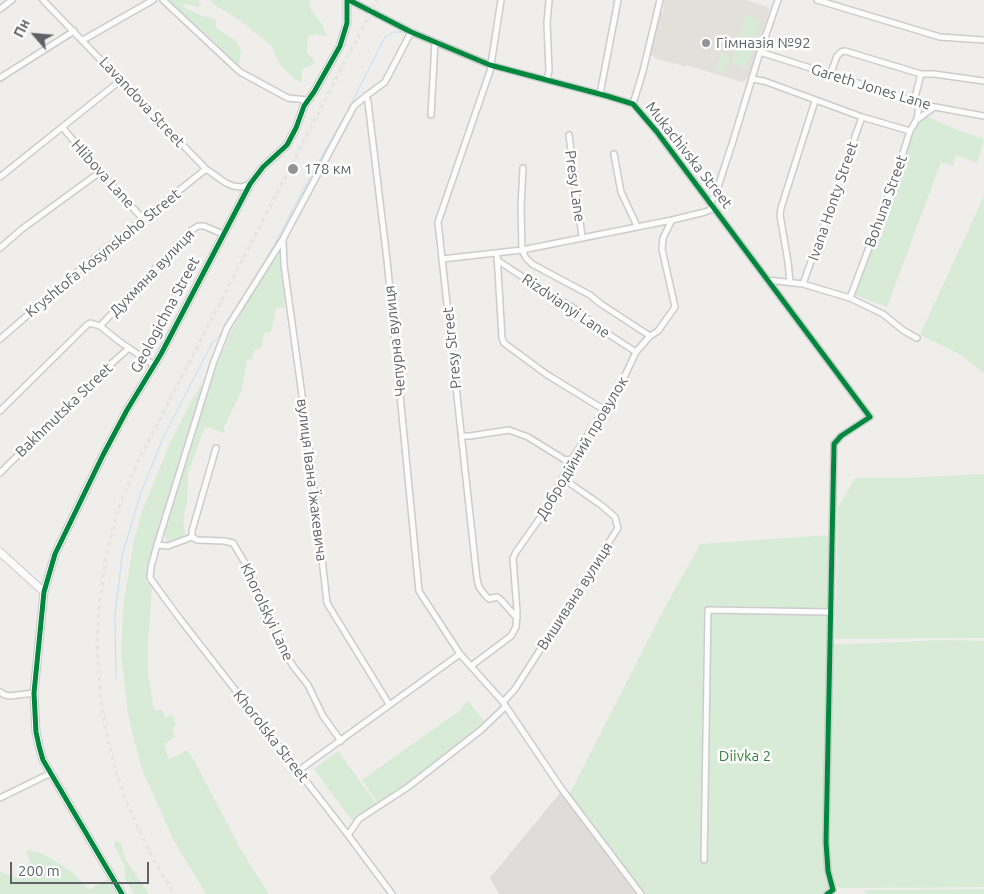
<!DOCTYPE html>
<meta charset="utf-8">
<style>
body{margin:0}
#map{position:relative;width:984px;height:894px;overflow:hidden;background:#efeeea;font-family:Ubuntu,sans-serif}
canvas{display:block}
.north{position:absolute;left:10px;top:10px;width:50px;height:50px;-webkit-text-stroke:4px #fff;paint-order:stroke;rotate:297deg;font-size:14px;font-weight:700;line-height:20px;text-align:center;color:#5f6368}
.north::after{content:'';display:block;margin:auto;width:18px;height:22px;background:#5f6368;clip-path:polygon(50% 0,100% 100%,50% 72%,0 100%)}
.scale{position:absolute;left:10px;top:862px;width:139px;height:22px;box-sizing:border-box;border:2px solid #5f6368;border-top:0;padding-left:6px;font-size:15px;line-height:18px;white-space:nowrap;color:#5f6368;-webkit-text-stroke:4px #fff;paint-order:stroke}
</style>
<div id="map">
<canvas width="984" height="894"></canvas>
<div class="north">Пн</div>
<div class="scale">200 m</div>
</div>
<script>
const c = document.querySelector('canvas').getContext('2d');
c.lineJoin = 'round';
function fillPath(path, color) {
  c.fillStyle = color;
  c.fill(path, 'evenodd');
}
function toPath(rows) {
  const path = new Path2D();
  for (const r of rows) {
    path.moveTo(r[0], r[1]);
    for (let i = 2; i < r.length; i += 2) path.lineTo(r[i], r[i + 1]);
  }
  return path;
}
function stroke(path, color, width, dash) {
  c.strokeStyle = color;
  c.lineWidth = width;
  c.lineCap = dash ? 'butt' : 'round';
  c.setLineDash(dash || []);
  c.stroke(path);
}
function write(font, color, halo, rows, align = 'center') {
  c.font = font + ' Ubuntu,sans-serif';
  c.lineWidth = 5;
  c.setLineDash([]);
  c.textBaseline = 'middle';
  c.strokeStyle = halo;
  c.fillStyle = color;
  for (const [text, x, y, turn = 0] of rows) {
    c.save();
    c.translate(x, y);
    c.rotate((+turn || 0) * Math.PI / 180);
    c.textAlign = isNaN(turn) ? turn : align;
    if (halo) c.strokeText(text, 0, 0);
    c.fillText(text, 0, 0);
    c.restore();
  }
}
const industrial = toPath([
 [560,793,639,894,499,894,490,878]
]);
const education = toPath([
 [664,0,746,0,770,8,749,76,746,80,742,82,686,65,684,66,657,59,651,55,660,12,663,12]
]);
const green = toPath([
 [165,0,198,0,201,5,199,7,185,4,183,5,183,7,202,16,213,18,216,21,216,28,235,40,241,50,238,69,202,35,199,28,193,25],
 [210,0,309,0,311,10,323,25,326,36,317,34,308,36,307,52,315,62,314,64,301,70,302,77,301,82,294,79,280,65,271,45,235,17,216,6],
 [746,15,761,20,746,68,731,63],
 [721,53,730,56,724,73,715,70],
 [926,116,955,129,984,139,984,140,977,163,956,155,953,166,941,162,887,307,855,295,910,140,919,121],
 [984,196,984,373,961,355,920,335],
 [281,254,285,287,284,308,276,308,271,332,264,333,261,348,254,350,252,359,247,360,241,392,224,427,224,433,208,427,204,429,188,473,187,503,183,519,185,534,181,539,167,541,164,534,167,519,189,457,211,380,230,334,259,279,275,258],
 [207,375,204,391,159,524,146,582,153,584,156,588,152,589,148,643,148,673,154,710,163,710,165,718,172,714,176,725,172,728,175,737,164,744,169,760,187,750,194,760,241,850,269,894,206,894,174,841,144,774,135,744,128,714,121,653,124,599,135,536,143,509,170,443,191,402],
 [984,474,984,638,835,639,838,508,855,478,906,478],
 [831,535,828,645,944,640,984,641,984,887,860,888,840,888,835,886,824,894,643,894,569,795,663,611,700,544],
 [468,701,486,724,407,786,378,804,362,780,462,709,461,707],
 [338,751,377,805,353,822,314,769],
 [117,841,122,845,125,859,149,894,135,894,132,891,125,877,124,865,114,845,114,842],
 [28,850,42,853,72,872,87,888,91,889,107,879,117,894,0,894,0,872,13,877,20,875,20,870,31,863,26,853],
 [984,889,984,894,866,894,864,890]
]);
const stream = toPath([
 [116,679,115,616,122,556,140,495,163,438,212,343,219,336,272,249,305,186,348,110,385,37,393,32,402,32]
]);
const street = toPath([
 [43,0,206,169,226,183,233,186,241,187,250,184],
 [163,0,240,72,288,98,307,100],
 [349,0,411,32,490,65,607,96,633,104,657,132,870,417,841,436,834,444,826,842,828,871,833,890,827,894],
 [501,0,490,71,438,222,477,579,479,587,485,595,489,599,497,597,500,599,517,618],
 [817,0,940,37,984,40],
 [0,9,12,0],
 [411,32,385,82,366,96,368,102,387,260,419,591,460,654,503,702,561,788,641,894],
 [83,40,153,0],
 [760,52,914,101,919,104,984,116],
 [830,75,837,56,841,52,845,51,921,74,934,74,984,81],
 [0,78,74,31],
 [752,79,764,81,862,117,910,131],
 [547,80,549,71,547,23,549,0],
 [600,94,618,0],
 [366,96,354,106,283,239,227,328,213,364,157,545,151,567,150,578,180,619,348,835,392,894],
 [914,101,921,74],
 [633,104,643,71,660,0],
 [431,115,435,42],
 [918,119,933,108],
 [63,128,100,172,144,220],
 [569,135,582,237],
 [614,154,621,192,637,226],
 [523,168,521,207,522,250,526,258,532,264,590,295,601,304,650,336],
 [0,177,121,80],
 [710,203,715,196,733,141,760,52,778,0],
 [283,240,284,265,310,453,327,603,389,704],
 [0,248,22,229,100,172],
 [497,254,502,338,504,343,546,374,598,406,605,408],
 [442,259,522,250,672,220,705,212,714,208],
 [497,260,550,295,572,307,602,330,636,352],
 [768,280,803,284,850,298,883,314,904,331,917,338],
 [790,282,788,262,780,215,781,208,815,101],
 [803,284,862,117],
 [850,298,893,184,910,131,917,119,919,104],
 [100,326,120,342,154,365],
 [0,339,83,267,206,169],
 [0,411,87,325,90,323,100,326,192,230,198,226,204,226,223,234],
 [462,436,470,436,509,430,528,437,565,460,572,459],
 [0,473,101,373,129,348],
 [192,537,192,531,216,448],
 [157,545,168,546,192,537,197,540,224,541,233,543,245,563,276,629,284,651,293,666,308,685,323,716,341,741],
 [471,666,511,636,516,627,517,611,513,558,516,552,547,508,572,459,620,386,636,352,650,336,658,331,675,307,662,249,663,238,672,220],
 [0,692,5,695,10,696,34,693],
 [503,702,515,689,618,528,615,517,601,505,568,482,564,475],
 [298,771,460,654],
 [0,798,51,773],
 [348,835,359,819,408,787,481,730,506,706],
 [704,860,708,610,831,612]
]);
const secondary = toPath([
 [0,552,44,592],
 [122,894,43,760,39,746,36,732,34,693,44,592,55,554,103,455,127,410,161,354,250,184,263,167,287,145,296,128,304,106,314,92,340,46,347,23,347,0]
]);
const rail = toPath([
 [174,894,153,859,129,808,116,772,106,732,100,693,97,644,99,608,106,557,118,509,137,463,377,0]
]);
const cycleway = toPath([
 [349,0,411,32,490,65,607,96,633,104,657,132,870,417,841,436,834,444,826,842,828,871,833,890,827,894],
 [122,894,43,760,39,746,36,732,34,693,44,592,55,554,103,455,127,410,161,354,250,184,263,167,287,145,296,128,304,106,314,92,340,46,347,23,347,0]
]);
const markers = [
 [706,43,5,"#919496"],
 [293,169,6,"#919496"]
];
const poiNames = [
 ["Гімназія №92",716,43],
 ["178 км",304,169]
];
const streetNames = [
 ["Gareth Jones Lane",871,87,17],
 ["Lavandova Street",142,102,47],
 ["Mukachivska Street",689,155,52],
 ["Hlibova Lane",103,174,48],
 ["Presy Lane",575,186,82],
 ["Ivana Honty Street",833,201,-71],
 ["Bohuna Street",886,201,-70],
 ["Kryshtofa Kosynskoho Street",103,253,-39],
 ["Духмяна вулиця",152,273,-46],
 ["Rizdvianyi Lane",566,306,34],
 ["Geologichna Street",165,315,-62],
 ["Чепурна вулиця",395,341,-96],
 ["Presy Street",452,348,-96],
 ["Bakhmutska Street",64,410,-44],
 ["Добродійний провулок",582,448,-59],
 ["вулиця Івана Їжакевича",312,480,83],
 ["Вишивана вулиця",575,596,-57],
 ["Khorolskyi Lane",267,612,65],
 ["Khorolska Street",271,736,52]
];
const parkNames = [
 ["Diivka 2",745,756]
];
fillPath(industrial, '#dfddda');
fillPath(education, '#e2e0da');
fillPath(green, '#d8ebd6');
stroke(stream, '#bfe0f9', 1);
stroke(street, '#cbcccc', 8);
stroke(secondary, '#cacacb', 9);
stroke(street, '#fdfcfc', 5);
stroke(secondary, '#fdfcfc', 7);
stroke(rail, '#e4e4e4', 3);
stroke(rail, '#fff', 1, [4]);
stroke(cycleway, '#00873e', 5);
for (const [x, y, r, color] of markers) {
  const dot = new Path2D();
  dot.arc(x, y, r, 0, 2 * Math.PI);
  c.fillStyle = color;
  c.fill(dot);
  stroke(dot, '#fff', 2);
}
write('15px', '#5f6368', '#fff', poiNames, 'left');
write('15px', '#5f6368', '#fff', streetNames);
write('15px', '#348238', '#fff', parkNames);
</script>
